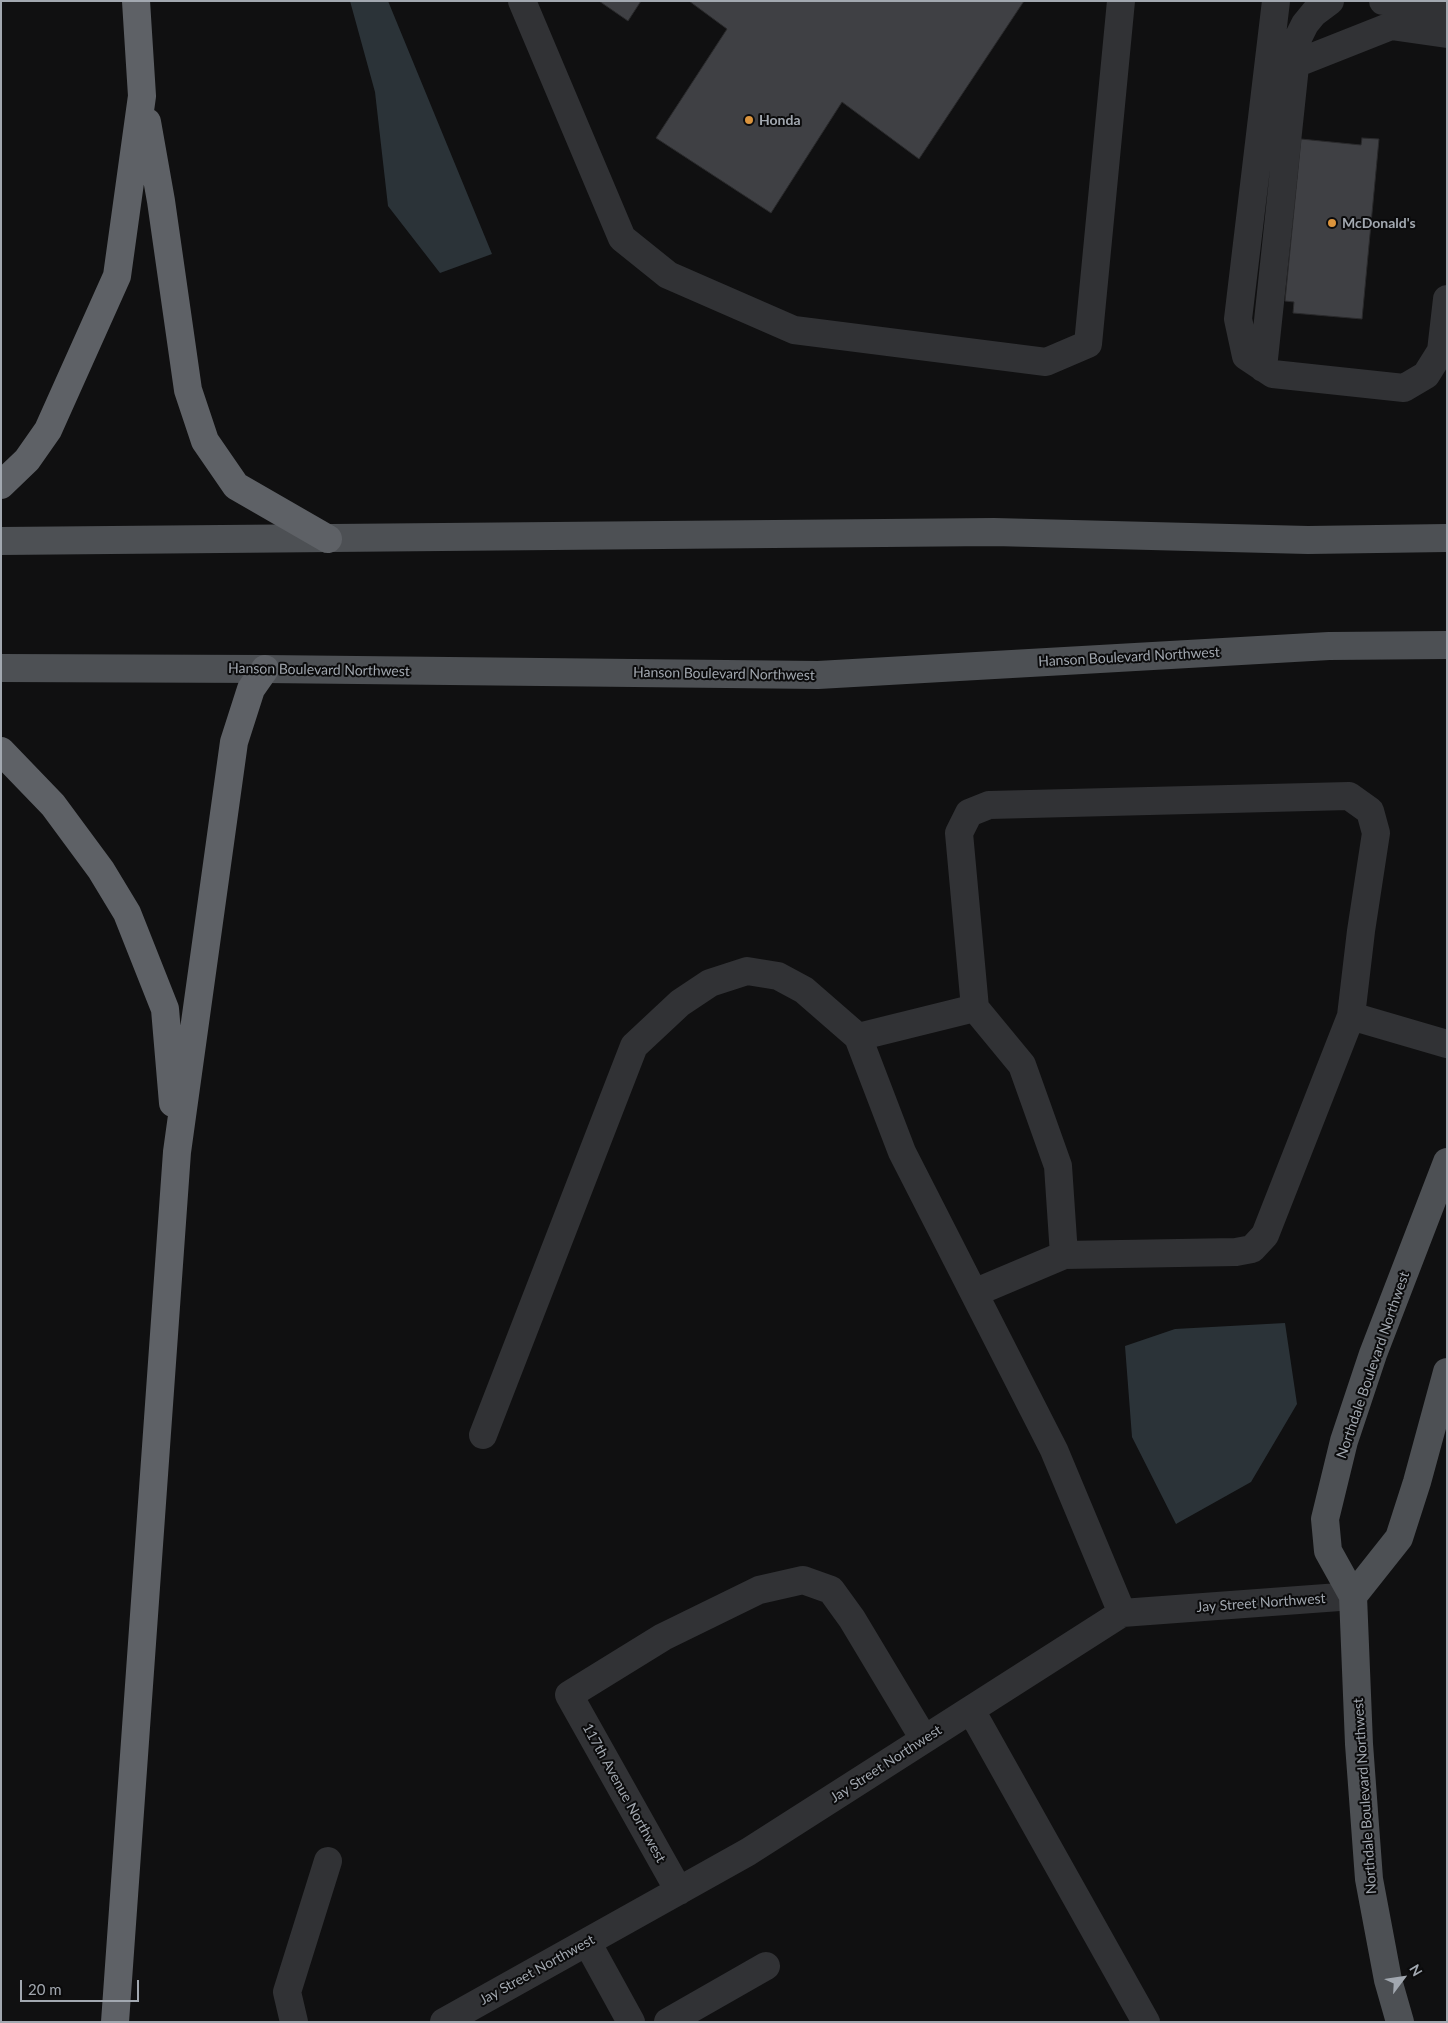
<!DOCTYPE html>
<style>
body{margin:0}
#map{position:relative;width:1448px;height:2023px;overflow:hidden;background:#101011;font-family:Lato,sans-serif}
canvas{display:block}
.frame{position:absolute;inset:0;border:2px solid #a2a8b0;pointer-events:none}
.north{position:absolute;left:1378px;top:1953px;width:50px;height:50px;-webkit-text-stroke:4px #0b0b0c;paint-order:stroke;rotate:59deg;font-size:14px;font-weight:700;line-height:20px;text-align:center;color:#a2a8b0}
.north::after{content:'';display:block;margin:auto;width:18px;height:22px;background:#a2a8b0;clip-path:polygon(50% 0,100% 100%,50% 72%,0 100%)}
.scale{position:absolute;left:20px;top:1980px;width:119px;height:22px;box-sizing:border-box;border:2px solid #a2a8b0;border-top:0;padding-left:6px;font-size:15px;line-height:18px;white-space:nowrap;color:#a2a8b0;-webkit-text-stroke:4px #0b0b0c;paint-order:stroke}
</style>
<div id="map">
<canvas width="1448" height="2023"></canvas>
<div class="frame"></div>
<div class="north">N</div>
<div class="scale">20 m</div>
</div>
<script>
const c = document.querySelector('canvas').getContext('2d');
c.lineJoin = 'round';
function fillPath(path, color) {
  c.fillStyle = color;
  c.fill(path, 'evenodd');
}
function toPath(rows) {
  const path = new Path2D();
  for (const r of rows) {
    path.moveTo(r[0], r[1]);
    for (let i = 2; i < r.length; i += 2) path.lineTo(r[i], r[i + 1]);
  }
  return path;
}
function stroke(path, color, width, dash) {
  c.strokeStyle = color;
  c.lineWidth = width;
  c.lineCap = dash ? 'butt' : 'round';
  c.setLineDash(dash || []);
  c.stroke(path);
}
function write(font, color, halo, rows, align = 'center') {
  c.font = font + ' Lato,sans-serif';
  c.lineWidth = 4;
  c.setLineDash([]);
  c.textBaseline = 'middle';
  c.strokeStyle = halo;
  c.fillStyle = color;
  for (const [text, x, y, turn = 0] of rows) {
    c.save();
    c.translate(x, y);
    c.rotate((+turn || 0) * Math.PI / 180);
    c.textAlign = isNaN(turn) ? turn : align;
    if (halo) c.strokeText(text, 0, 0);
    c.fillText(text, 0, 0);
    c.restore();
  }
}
const water = toPath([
 [350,1,388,1,492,254,440,273,388,206,375,92],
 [1285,1323,1297,1404,1251,1482,1176,1524,1132,1437,1125,1346,1175,1329]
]);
const building = toPath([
 [599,1,641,1,628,21,599,1],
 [689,1,1024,1,919,159,842,102,771,213,656,138,727,29,689,1],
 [1362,138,1379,139,1362,319,1293,313,1294,302,1285,301,1301,139,1361,145,1362,138]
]);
const minor = toPath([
 [522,1,622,238,668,275,794,330,1046,362,1088,344,1121,1],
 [1276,1,1238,319,1246,356,1273,374,1404,388,1426,375,1441,351,1447,299],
 [1383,1,1447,10],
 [1295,64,1391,26,1447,34],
 [1263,368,1298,38,1305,24,1314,13,1330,1],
 [1349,796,1370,811,1376,833,1361,931,1351,1016,1265,1235,1252,1249,1236,1252,1064,1255,1058,1166,1022,1065,975,1008,959,833,969,813,989,805,1349,796],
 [1351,1016,1447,1044],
 [858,1037,975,1008],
 [974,1293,1064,1255],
 [483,1435,634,1046,680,1003,710,983,747,971,778,976,804,990,858,1037,902,1152,1054,1450,1122,1613],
 [971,1710,1146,2022],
 [679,1891,569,1695,663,1637,759,1590,803,1580,831,1590,852,1619,924,1739],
 [587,1942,631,2022],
 [294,2022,287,1992,328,1861],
 [444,2022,748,1852,1122,1613,1353,1596],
 [668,2022,766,1966]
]);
const major = toPath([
 [1,541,994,532,1308,540,1447,538],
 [1,668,265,669,818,675,1329,646,1447,645],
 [1353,1596,1399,1538,1417,1482,1447,1372],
 [1400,2022,1388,1980,1369,1879,1359,1744,1353,1596,1328,1551,1325,1519,1344,1441,1373,1354,1447,1162]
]);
const highway = toPath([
 [147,122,161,201,188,390,205,441,236,486,328,539],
 [1,485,27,460,48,430,117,276,142,96,136,1],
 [1,751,53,805,101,870,127,913,165,1009,173,1103],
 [115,2022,177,1152,234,742,251,689,265,669]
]);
const markers = [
 [749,120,5,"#db943d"],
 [1332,223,5,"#db943d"]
];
const poiNames = [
 ["Honda",759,120],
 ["McDonald's",1342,223]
];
const streetNames = [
 ["Hanson Boulevard Northwest",1129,657,-3],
 ["Hanson Boulevard Northwest",319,670,1],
 ["Hanson Boulevard Northwest",724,674,1],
 ["Northdale Boulevard Northwest",1373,1365,-71],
 ["Jay Street Northwest",1261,1603,-4],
 ["Jay Street Northwest",886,1764,-33],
 ["117th Avenue Northwest",624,1793,61],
 ["Northdale Boulevard Northwest",1365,1796,-94],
 ["Jay Street Northwest",537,1970,-29]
];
fillPath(water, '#2b3338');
fillPath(building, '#3f4044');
stroke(building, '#2a2a2c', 1);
stroke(minor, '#313235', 28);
stroke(major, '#4d5054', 28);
stroke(highway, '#5e6166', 28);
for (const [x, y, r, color] of markers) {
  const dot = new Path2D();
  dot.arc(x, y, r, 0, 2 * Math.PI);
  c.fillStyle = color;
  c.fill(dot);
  stroke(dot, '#0b0b0c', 2);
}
write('bold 14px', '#a2a8b0', '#0b0b0c', poiNames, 'left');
write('14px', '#a2a8b0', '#0b0b0c', streetNames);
</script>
